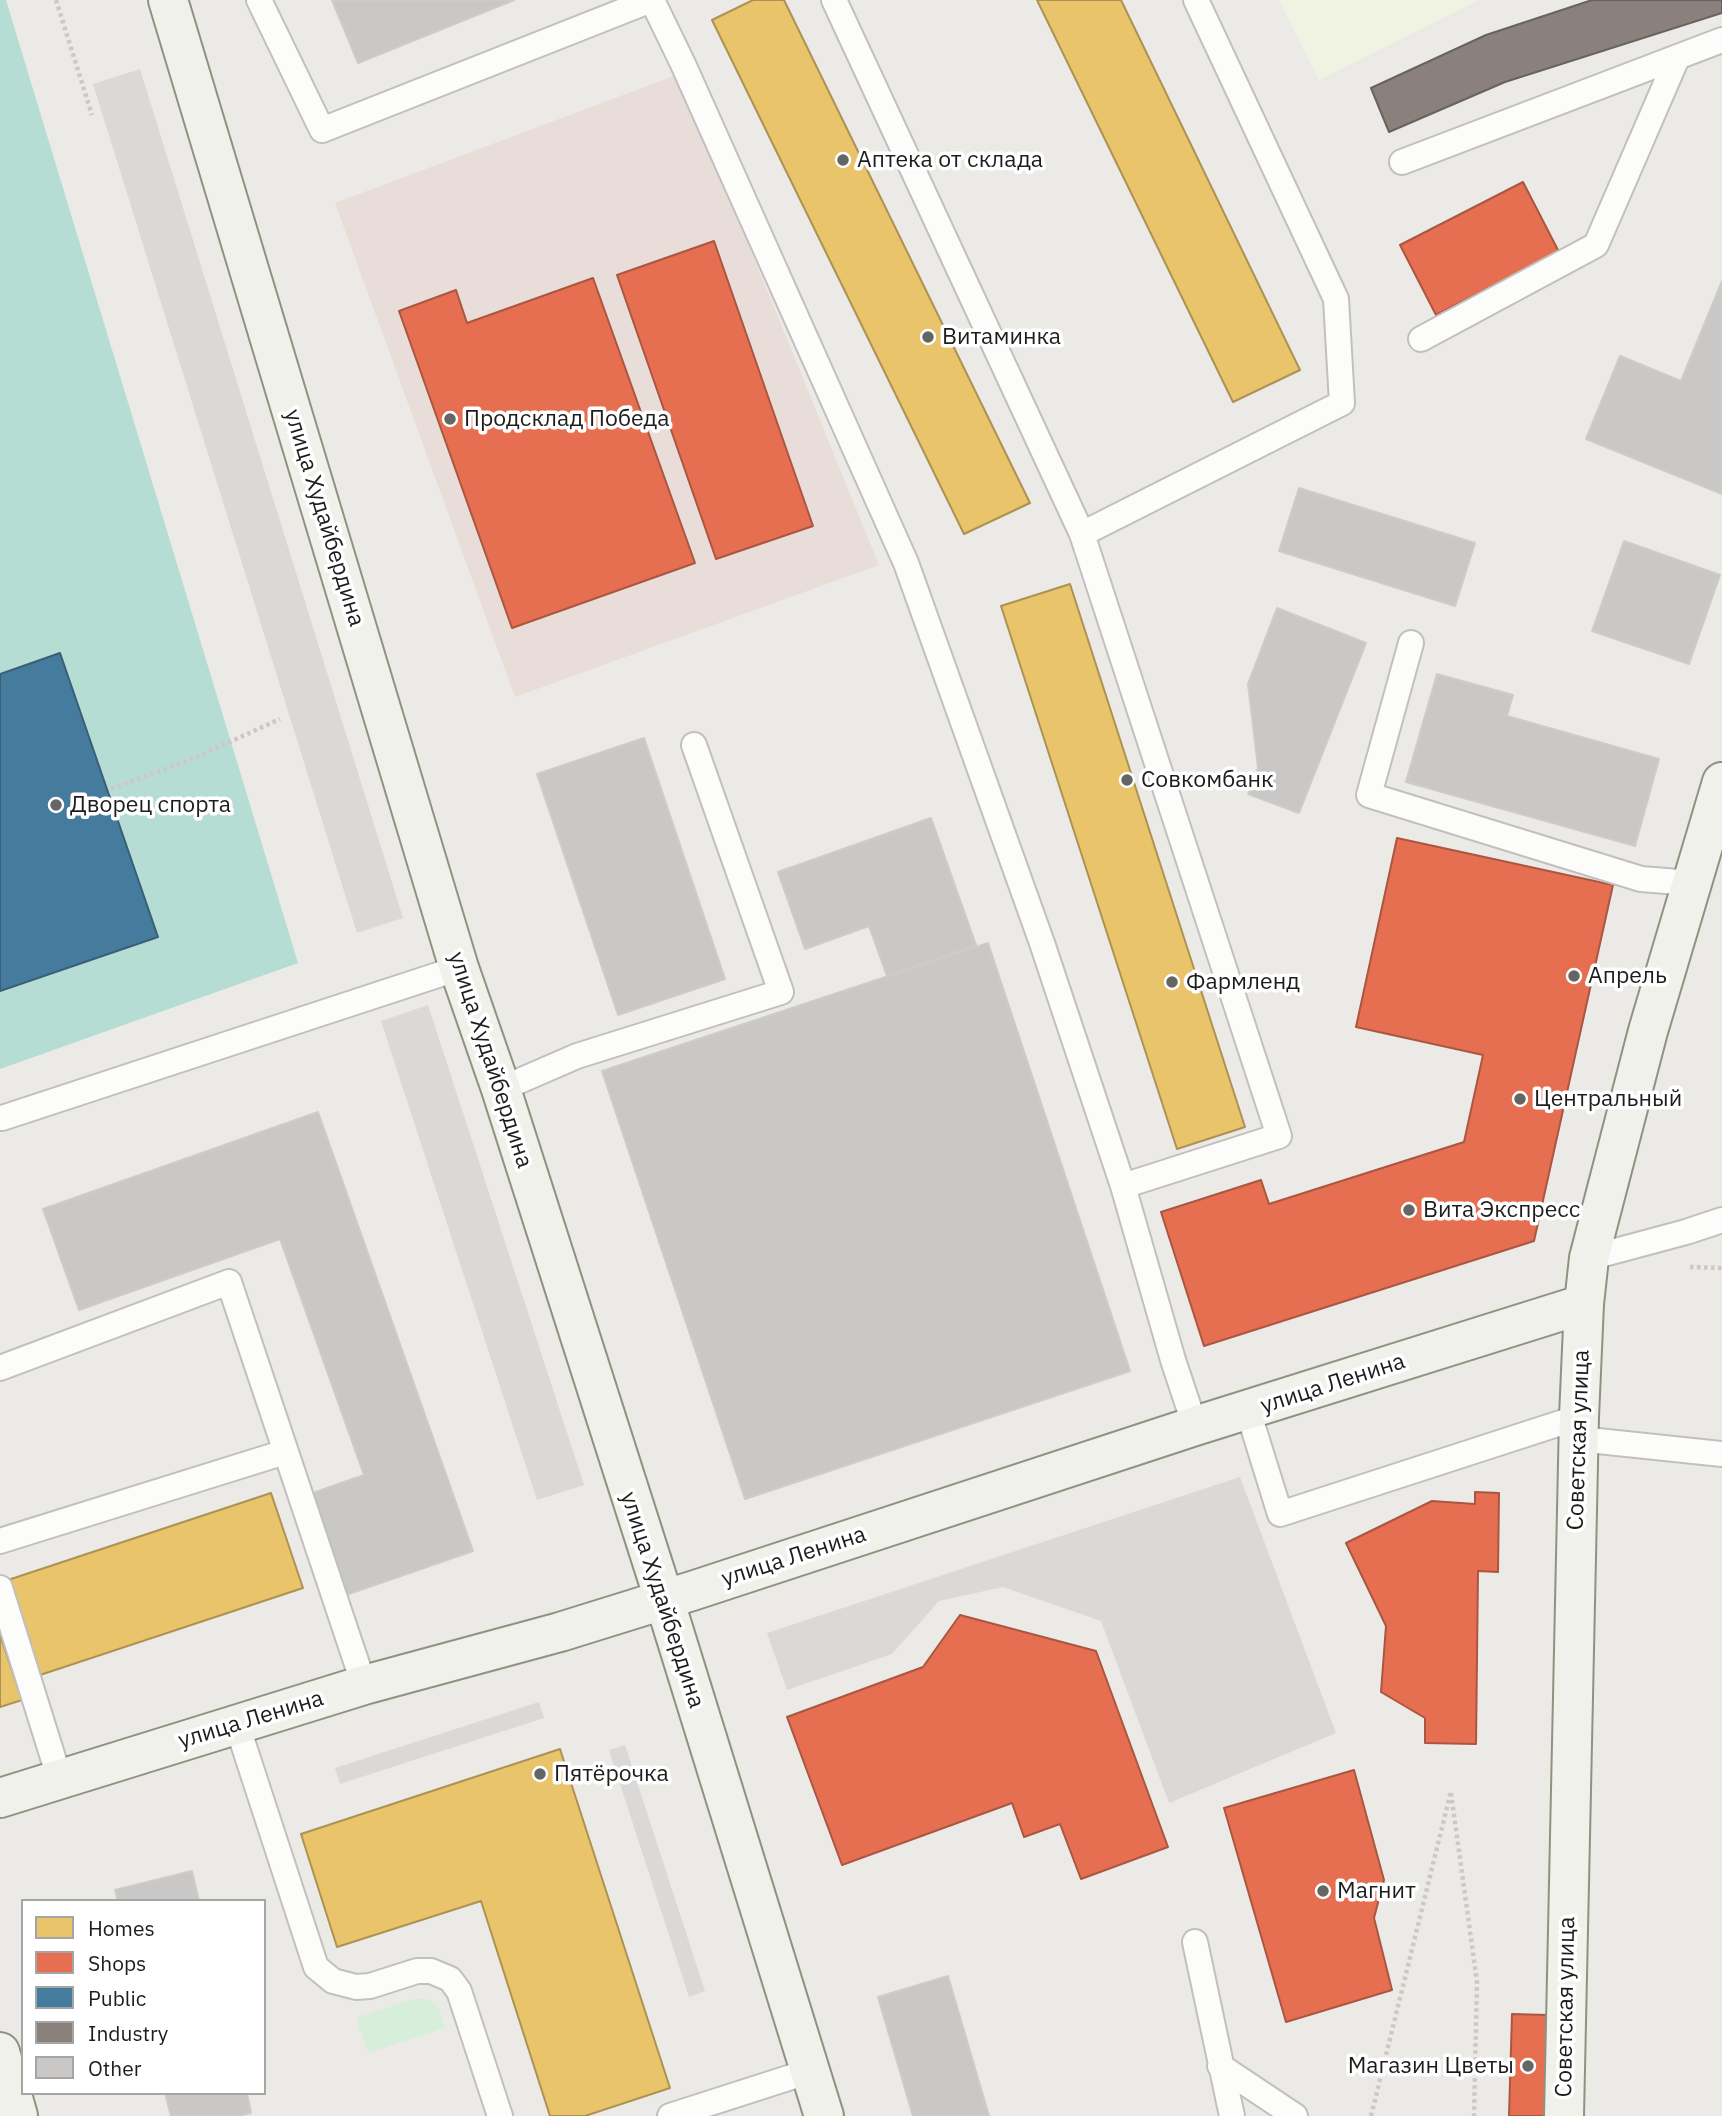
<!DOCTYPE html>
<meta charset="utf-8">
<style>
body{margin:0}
#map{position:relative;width:1722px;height:2116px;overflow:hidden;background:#ebeae6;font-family:"IBM Plex Sans",sans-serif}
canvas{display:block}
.legend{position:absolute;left:21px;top:1899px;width:245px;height:196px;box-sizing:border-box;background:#fff;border:2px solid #a5a5a5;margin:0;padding:9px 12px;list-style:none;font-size:21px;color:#1d1d1d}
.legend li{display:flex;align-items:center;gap:14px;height:35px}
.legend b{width:35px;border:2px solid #a5a5a5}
</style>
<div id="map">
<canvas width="1722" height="2116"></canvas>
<ul class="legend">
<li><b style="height:19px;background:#e9c46a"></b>Homes</li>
<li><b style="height:19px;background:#e76f51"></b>Shops</li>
<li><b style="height:19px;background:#457b9d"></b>Public</li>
<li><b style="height:19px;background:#8a817c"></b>Industry</li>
<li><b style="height:19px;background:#c9c8c6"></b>Other</li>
</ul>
</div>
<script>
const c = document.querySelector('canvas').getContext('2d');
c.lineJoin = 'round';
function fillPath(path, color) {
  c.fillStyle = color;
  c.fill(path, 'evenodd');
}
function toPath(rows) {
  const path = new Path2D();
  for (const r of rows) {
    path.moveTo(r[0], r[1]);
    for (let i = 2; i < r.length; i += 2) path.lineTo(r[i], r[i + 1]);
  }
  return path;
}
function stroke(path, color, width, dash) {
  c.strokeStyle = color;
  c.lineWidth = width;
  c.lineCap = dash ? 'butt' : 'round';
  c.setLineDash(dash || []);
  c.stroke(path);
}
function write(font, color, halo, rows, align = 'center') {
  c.font = font + ' "IBM Plex Sans",sans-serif';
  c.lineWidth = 7;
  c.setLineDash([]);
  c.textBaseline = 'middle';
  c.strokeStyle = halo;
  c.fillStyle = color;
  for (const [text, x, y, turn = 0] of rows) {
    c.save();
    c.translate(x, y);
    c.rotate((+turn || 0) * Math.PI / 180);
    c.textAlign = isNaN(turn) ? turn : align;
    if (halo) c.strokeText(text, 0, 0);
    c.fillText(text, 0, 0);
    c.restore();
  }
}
const residential = toPath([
 [140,69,403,918,357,933,93,84],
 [428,1005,584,1485,537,1500,381,1021],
 [1240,1477,1336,1733,1169,1803,1101,1621,1003,1587,939,1601,892,1654,787,1690,767,1633],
 [539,1702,544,1718,340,1784,335,1768],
 [625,1745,705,1991,689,1997,609,1750]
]);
const commercial = toPath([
 [679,74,879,565,515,697,335,203]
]);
const education = toPath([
 [1279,0,1479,0,1319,80]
]);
const park = toPath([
 [414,1999,428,1999,435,2004,439,2008,445,2028,368,2053,356,2018]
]);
const pitch = toPath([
 [0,0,6,0,298,963,0,1069]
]);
const homes = toPath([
 [753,0,784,0,1030,503,964,534,712,20,753,0],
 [1037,0,1121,0,1300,370,1233,402,1037,0],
 [1070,584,1245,1127,1177,1149,1001,606,1070,584],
 [271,1493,303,1588,37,1676,5,1581,271,1493],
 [0,1635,22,1700,0,1707,0,1635],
 [560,1749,670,2088,585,2116,550,2116,481,1901,337,1947,301,1834,560,1749]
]);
const shops = toPath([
 [1523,182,1559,252,1436,315,1400,245,1523,182],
 [714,241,813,526,716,559,617,275,714,241],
 [593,278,695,563,512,628,399,311,456,290,467,323,593,278],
 [1397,838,1613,885,1534,1241,1204,1346,1161,1212,1261,1180,1269,1204,1464,1142,1483,1055,1356,1027,1397,838],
 [1475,1492,1499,1493,1498,1572,1478,1571,1476,1744,1425,1743,1425,1718,1381,1692,1386,1626,1346,1543,1432,1501,1475,1504,1475,1492],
 [960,1615,1096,1651,1168,1847,1081,1879,1060,1824,1024,1837,1012,1803,842,1865,787,1717,923,1667,960,1615],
 [1354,1770,1384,1880,1374,1918,1392,1990,1286,2022,1224,1808,1354,1770],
 [1512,2014,1548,2015,1545,2116,1509,2116,1512,2014]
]);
const public = toPath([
 [60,653,158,937,0,991,0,674,60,653]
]);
const industry = toPath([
 [1592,0,1722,0,1722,13,1505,82,1389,132,1371,88,1486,35,1592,0]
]);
const building = toPath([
 [332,0,514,0,358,63,332,0],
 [1722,281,1722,494,1586,439,1620,356,1681,381,1722,281],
 [1299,488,1475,543,1455,606,1279,551,1299,488],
 [1624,541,1720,575,1689,664,1592,631,1624,541],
 [1277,608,1366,643,1299,813,1248,794,1258,768,1248,684,1277,608],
 [1437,674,1513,695,1507,716,1659,759,1635,846,1406,782,1437,674],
 [644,738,725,979,618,1015,537,774,644,738],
 [931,818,976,945,887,976,869,926,805,949,778,872,931,818],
 [988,943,1130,1371,745,1499,602,1071,988,943],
 [318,1112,473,1551,346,1595,310,1494,364,1475,280,1239,79,1310,43,1209,318,1112],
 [192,1871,199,1901,118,1901,115,1890,192,1871],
 [948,1976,989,2116,913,2116,878,1997,948,1976],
 [165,2093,247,2093,251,2113,238,2116,171,2116,165,2093]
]);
const path = toPath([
 [56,0,92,115],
 [111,789,192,759,280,719],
 [1690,1267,1722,1268],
 [1451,1793,1477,1982,1474,2116],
 [1371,2116,1451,1791]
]);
const lane = toPath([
 [259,0,322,130,651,0],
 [652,0,683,64,906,563,1042,943,1123,1186,1173,1360,1195,1426],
 [834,0,1082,534,1279,1136,1123,1186],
 [1402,162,1722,40],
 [1421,339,1596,245,1677,58],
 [1082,534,1342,403,1336,299,1196,0],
 [1411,643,1369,795,1641,879,1691,883],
 [501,1089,577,1056,781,992,694,745],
 [2,1118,459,968],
 [1589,1258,1686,1232,1722,1220],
 [0,1368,229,1282,364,1685],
 [1248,1411,1280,1514,1579,1417],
 [1579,1439,1722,1454],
 [0,1541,285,1452],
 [0,1588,60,1780],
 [237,1725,316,1967,333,1981,356,1987,370,1986,417,1971,431,1971,450,1979,459,1991,500,2116],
 [1195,1942,1232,2116],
 [1220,2066,1295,2116],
 [670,2116,810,2071]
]);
const secondary = toPath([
 [168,0,459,968,501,1089,664,1599,824,2116],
 [0,1798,364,1685,560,1632,692,1591,1195,1426,1584,1304],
 [0,2052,18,2116],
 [1564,2116,1579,1417,1584,1304,1589,1258,1648,1031,1722,782]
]);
const markers = [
 [843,160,7,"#656563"],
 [928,337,7,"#656563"],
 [450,419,7,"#656563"],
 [1127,780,7,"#656563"],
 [56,805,7,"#656563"],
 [1574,976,7,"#656563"],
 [1172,982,7,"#656563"],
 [1520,1099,7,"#656563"],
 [1409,1210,7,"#656563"],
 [540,1774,7,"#656563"],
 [1323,1891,7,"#656563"],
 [1528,2066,7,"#656563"]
];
const poiNames = [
 ["Аптека от склада",857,160],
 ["Витаминка",942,337],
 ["Продсклад Победа",464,419],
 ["Совкомбанк",1141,780],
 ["Дворец спорта",70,805],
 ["Апрель",1588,976],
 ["Фармленд",1186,982],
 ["Центральный",1534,1099],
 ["Вита Экспресс",1423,1210],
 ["Пятёрочка",554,1774],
 ["Магнит",1337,1891],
 ["Магазин Цветы",1514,2066,"right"]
];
const streetNames = [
 ["улица Худайбердина",324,518,73],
 ["улица Худайбердина",490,1060,72],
 ["улица Ленина",1333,1384,-18],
 ["Советская улица",1579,1440,-88],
 ["улица Ленина",794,1557,-18],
 ["улица Худайбердина",662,1600,72],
 ["улица Ленина",251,1720,-17],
 ["Советская улица",1566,2007,-89]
];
fillPath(residential, '#dad9d7');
fillPath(commercial, '#e8ddd9');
fillPath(education, '#f1f3e2');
fillPath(park, '#d7eeda');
fillPath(pitch, '#b6ddd3');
fillPath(homes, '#e9c46a');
stroke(homes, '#ac9253', 2);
fillPath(shops, '#e76f51');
stroke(shops, '#aa5641', 2);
fillPath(public, '#457b9d');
stroke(public, '#395f77', 2);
fillPath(industry, '#8a817c');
stroke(industry, '#696360', 2);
fillPath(building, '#c9c8c6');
stroke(building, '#ceccc8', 2);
stroke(lane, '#c1c0be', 28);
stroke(secondary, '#8e9380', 42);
stroke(path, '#d0c7c4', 4.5, [3.5, 3.5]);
stroke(lane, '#fcfcfb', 24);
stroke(secondary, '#f0f1eb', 38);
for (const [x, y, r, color] of markers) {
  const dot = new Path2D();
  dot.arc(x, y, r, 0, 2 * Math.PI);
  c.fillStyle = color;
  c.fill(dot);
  stroke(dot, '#fff', 2.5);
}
write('23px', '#1d1d1d', '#fff', poiNames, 'left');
write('23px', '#1d1d1d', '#fff', streetNames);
</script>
